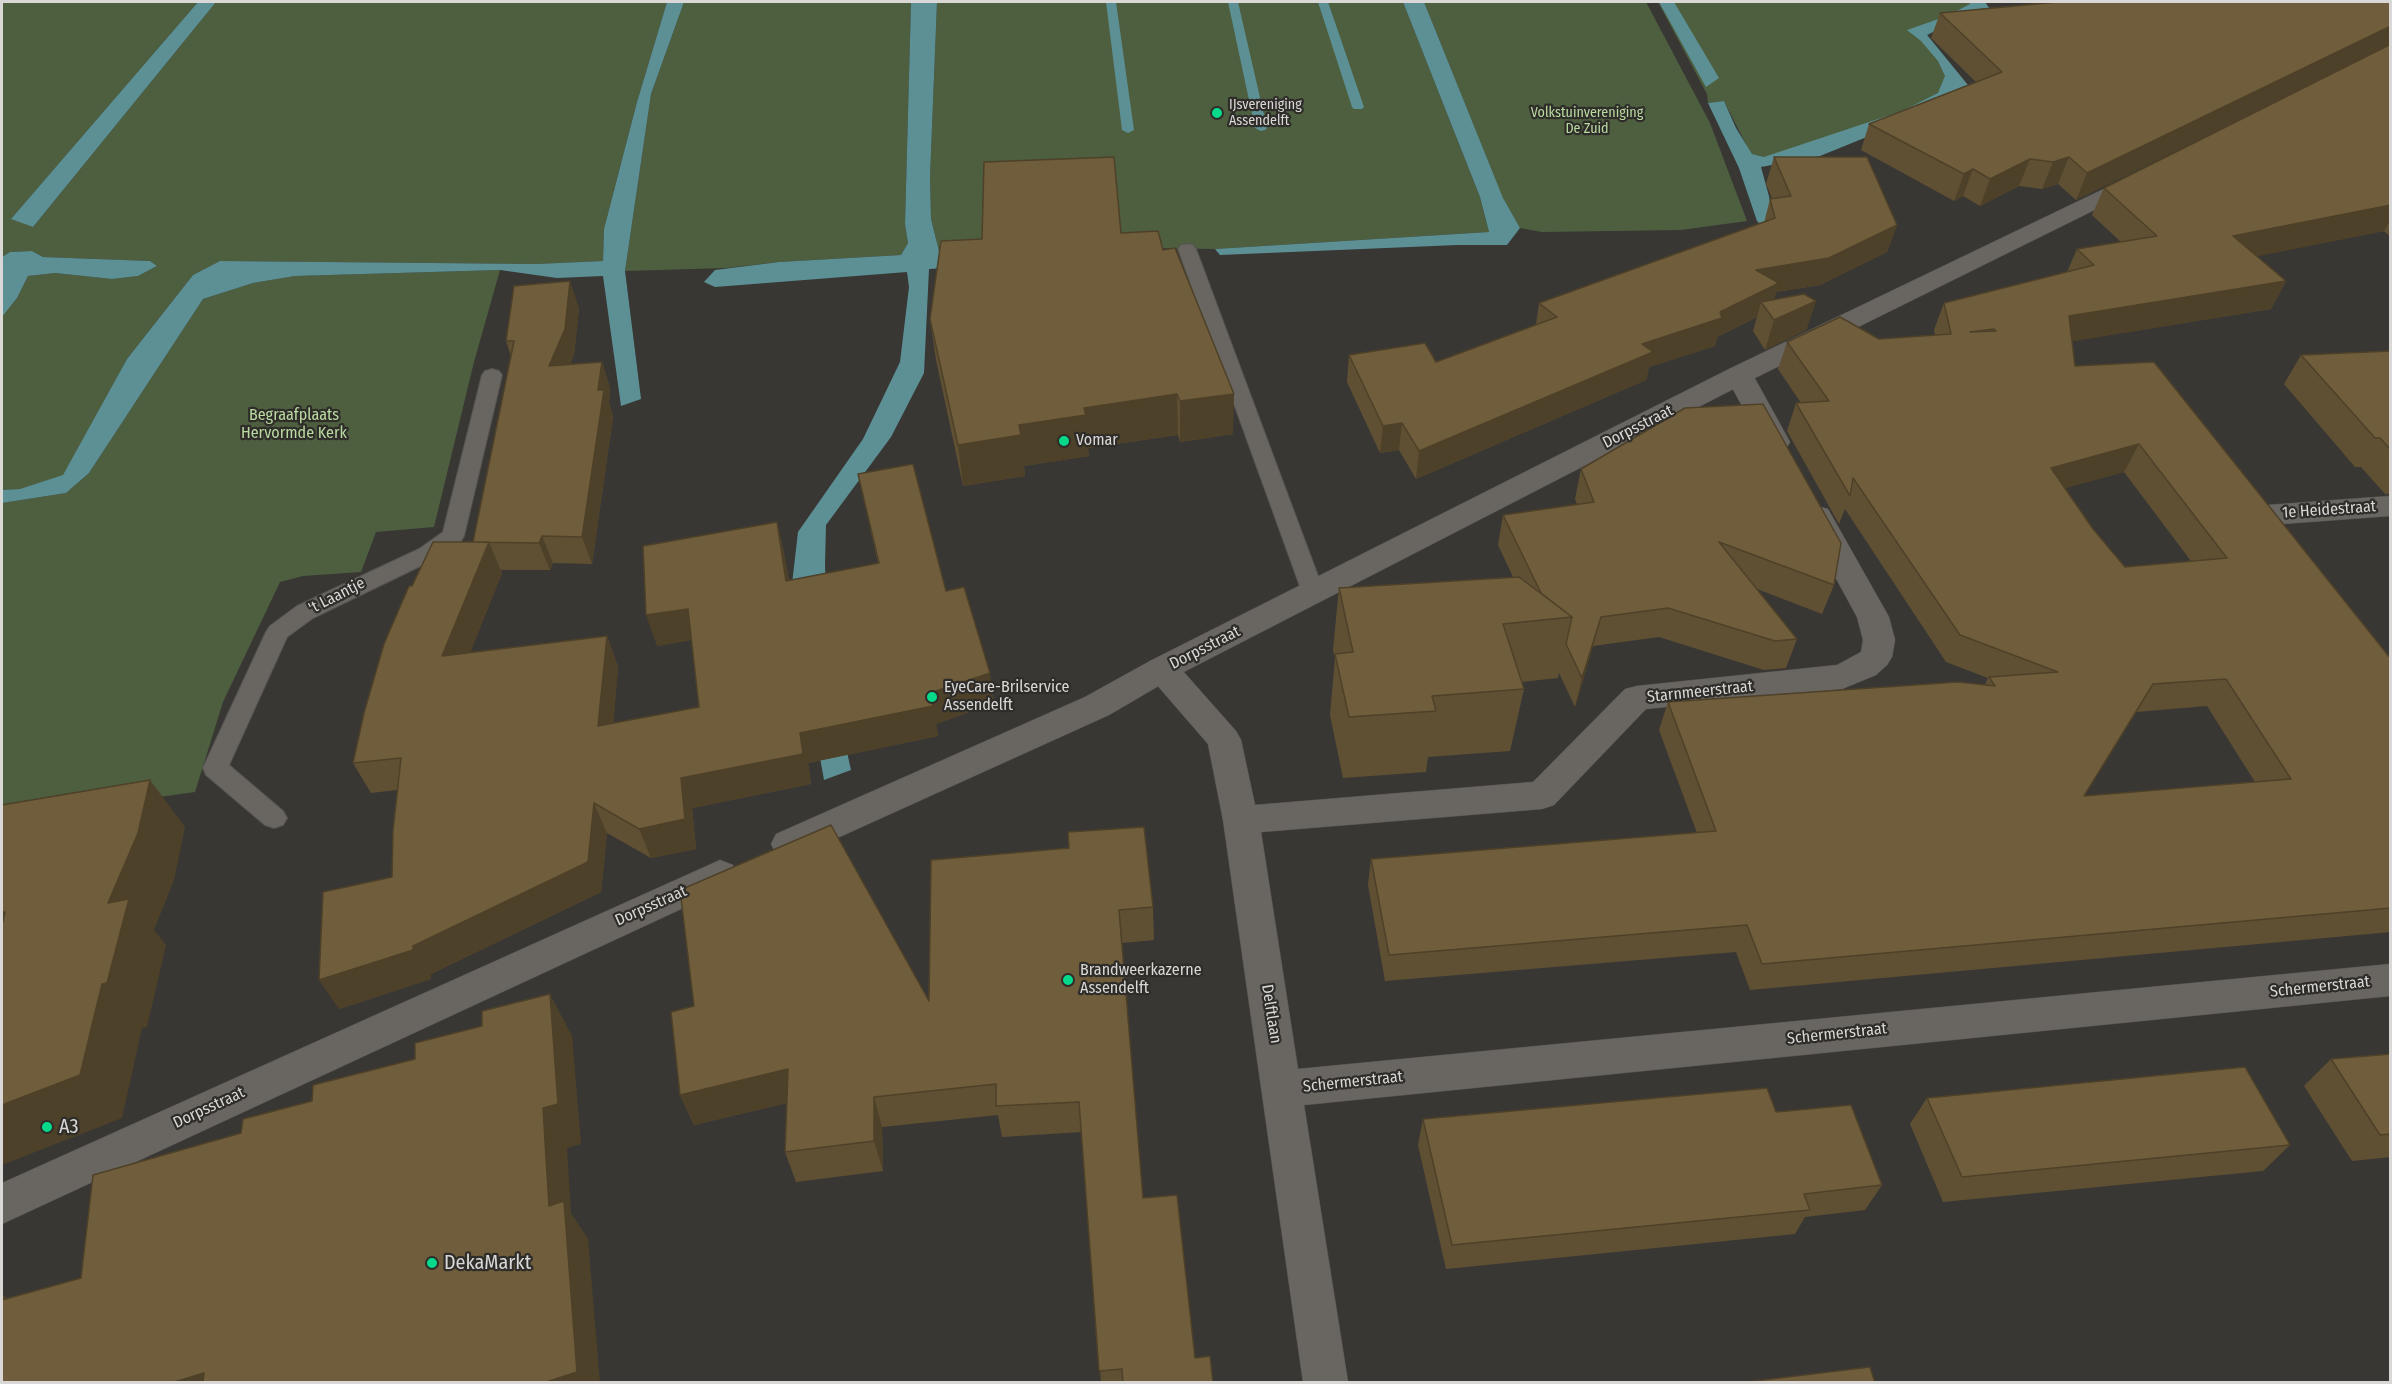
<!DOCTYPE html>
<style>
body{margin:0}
#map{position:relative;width:2392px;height:1384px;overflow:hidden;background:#393734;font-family:"Fira Sans Condensed",sans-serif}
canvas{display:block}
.frame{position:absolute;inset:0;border:3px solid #dad8d6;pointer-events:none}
</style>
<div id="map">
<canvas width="2392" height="1384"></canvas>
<div class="frame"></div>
</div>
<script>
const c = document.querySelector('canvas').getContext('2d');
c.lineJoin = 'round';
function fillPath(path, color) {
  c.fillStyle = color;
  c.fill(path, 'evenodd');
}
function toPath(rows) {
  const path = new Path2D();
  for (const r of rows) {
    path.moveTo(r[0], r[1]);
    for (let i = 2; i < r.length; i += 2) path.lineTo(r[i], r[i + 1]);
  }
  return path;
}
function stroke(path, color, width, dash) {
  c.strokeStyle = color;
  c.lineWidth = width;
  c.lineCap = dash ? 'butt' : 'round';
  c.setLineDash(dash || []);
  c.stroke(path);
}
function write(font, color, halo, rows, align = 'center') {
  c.font = font + ' "Fira Sans Condensed",sans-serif';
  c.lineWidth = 4.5;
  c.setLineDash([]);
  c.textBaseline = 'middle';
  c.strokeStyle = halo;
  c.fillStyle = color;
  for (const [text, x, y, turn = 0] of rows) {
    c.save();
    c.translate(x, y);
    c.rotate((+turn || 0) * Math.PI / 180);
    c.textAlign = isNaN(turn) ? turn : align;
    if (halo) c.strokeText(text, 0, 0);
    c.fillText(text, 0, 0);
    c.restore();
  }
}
const green = toPath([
 [2,2,198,2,12,218,33,227,216,2,667,2,637,102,604,229,603,261,536,264,220,261,193,275,127,359,63,476,20,489,2,490,2,317,17,298,28,276,55,273,112,279,138,276,157,266,150,261,43,257,32,251,10,252,2,257],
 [684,2,911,2,905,224,908,243,901,255,779,262,726,268,625,271,651,94],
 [937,2,1403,2,1480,197,1489,232,1215,249,1156,248,941,259,931,219,930,177],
 [1424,2,1646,2,1710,123,1747,221,1681,230,1542,232,1520,228,1503,199],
 [1658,2,1980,2,1927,35,1972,90,1814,155,1764,157,1751,154,1724,101,1708,103,1707,94],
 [500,270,474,362,434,527,376,532,361,572,303,576,280,582,223,702,195,792,2,819,2,503,66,493,89,473,203,299,253,283,295,276]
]);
const water = toPath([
 [198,2,216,2,33,227,11,219],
 [667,2,684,2,651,94,625,271,641,399,621,406,603,276,557,278,500,270,295,276,253,283,203,299,89,473,66,493,2,503,2,490,20,489,63,475,127,359,193,275,220,261,536,264,603,261,604,229,637,102],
 [911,2,937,2,930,177,931,219,941,259,1159,255,929,269,924,373,891,437,826,525,825,564,828,667,851,770,824,780,805,674,792,584,798,532,863,439,900,362,909,287,907,272,715,287,704,282,715,270,779,262,901,255,908,243,905,224],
 [1403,2,1424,2,1503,198,1520,228,1507,245,1457,245,1220,255,1215,249,1489,232,1480,197],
 [1659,2,1674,2,1719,78,1706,87],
 [1969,2,1985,2,1992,12,1945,26,1927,35,1972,90,1970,95,1820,156,1761,167,1776,222,1814,276,1757,221,1739,168,1708,103,1724,101,1736,128,1752,154,1764,157,1902,111,1938,93,1945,76,1938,61,1921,41,1907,30,1947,16,1970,4],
 [32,251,43,257,150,261,157,266,138,276,112,279,55,273,28,276,17,298,2,317,2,257,10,252]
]);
const stream = toPath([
 [1106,2,1116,2,1134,130,1128,133,1122,130,1106,2],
 [1228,2,1238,2,1267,128,1265,130,1261,131,1255,128,1228,2],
 [1318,2,1328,2,1364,107,1362,109,1354,109,1352,107,1318,2]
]);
const lane = toPath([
 [1187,244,1193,245,1196,249,1324,592,1321,598,1313,600,1305,598,1302,592,1178,249,1181,245,1187,244],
 [492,369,499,371,502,375,464,536,461,541,435,559,313,618,287,637,229,765,283,811,287,818,283,825,274,828,265,825,206,775,203,768,266,632,270,626,297,606,419,549,443,532,482,375,485,371,492,369]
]);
const street = toPath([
 [1739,367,1749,369,1753,375,1790,442,1786,449,1776,451,1766,449,1762,442,1725,375,1729,369,1739,367],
 [2390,496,2390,516,2268,525,2257,522,2253,515,2257,508,2268,505,2390,496],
 [1817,506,1828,509,1889,617,1895,640,1892,657,1887,665,1876,675,1842,689,1646,709,1554,805,1542,809,1261,832,1298,1069,2390,964,2390,996,1304,1105,1348,1382,1303,1382,1223,820,1208,744,1150,677,1146,669,1150,661,1162,657,1174,661,1236,731,1241,740,1255,805,1533,782,1625,689,1637,686,1837,665,1861,652,1863,640,1857,617,1802,516,1806,509,1817,506]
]);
const secondary = toPath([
 [2139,172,2147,174,2151,179,2147,184,1749,381,1174,677,1109,715,802,854,789,858,776,854,771,844,776,834,1085,697,1150,661,1729,369,2139,172],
 [720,860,733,865,738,875,733,885,2,1224,2,1183,720,860]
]);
const wall = toPath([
 [2038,2,2391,2,2391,237,2384,231,2256,256,2286,281,2271,309,2072,341,2075,366,2391,659,2391,932,1750,990,1736,952,1385,981,1368,885,1371,859,1697,833,1659,730,1668,702,1985,685,1988,678,1946,662,1845,509,1839,524,1787,431,1796,403,1801,403,1778,369,1787,342,1879,339,1935,335,1934,330,1944,303,2067,272,2077,249,2121,242,2092,215,2104,188,2389,45,2076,200,2058,184,2042,189,2019,186,1980,206,1963,196,1954,201,1861,150,1869,124,1976,82,1931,38,1940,13,2038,3],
 [2124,472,2191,561,2125,567,2093,529,2065,488],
 [2207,706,2255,782,2084,796,2136,712],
 [1774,157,1897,225,1887,252,1820,285,1776,292,1774,299,1816,301,1806,330,1765,350,1753,331,1757,317,1717,337,1715,346,1649,367,1646,380,1416,479,1399,450,1380,453,1347,382,1349,355,1436,362,1536,325,1539,303,1764,223,1770,199,1772,198,1766,184],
 [1121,233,1163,250,1233,434,1180,442,1178,435,1088,448,1089,456,1024,466,1025,476,963,486,936,360,930,319,982,239],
 [579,308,574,355,570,364,602,362,610,388,609,402,613,417,592,564,553,563,550,570,501,570,502,573,470,652,607,636,618,667,613,723,699,707,691,640,657,646,777,522,784,553,789,581,878,563,858,474,946,591,994,703,936,724,938,736,808,763,811,784,692,808,696,849,651,858,607,833,601,892,431,974,431,979,339,1009,392,877,397,790,371,793,353,763,412,586,473,542,511,356,506,341],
 [2391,351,2391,494,2385,494,2361,467,2355,467,2284,384,2301,355],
 [1581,469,1834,585,1822,614,1757,589,1797,639,1786,668,1764,670,1659,637,1593,646,1575,707,1559,673,1558,678,1521,682,1524,689,1510,751,1428,757,1426,772,1343,778,1330,715,1335,658,1333,650,1339,588,1513,577,1498,545,1503,515,1577,504,1575,499],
 [1069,848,1153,907,1154,940,1122,943,1143,1198,1195,1358,1213,1383,1101,1383,1081,1132,1002,1137,998,1115,882,1127,883,1171,796,1182,785,1152,787,1103,694,1125,680,1095,929,1001],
 [2391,1054,2391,1157,2352,1161,2304,1086,2331,1059],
 [1927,1098,2290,1145,2263,1171,1943,1202,1910,1124],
 [1776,1112,1882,1185,1865,1210,1805,1217,1795,1234,1446,1269,1418,1145,1423,1119]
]);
const shadedWall = toPath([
 [2391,26,2391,42,2389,45,2076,200,2087,173],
 [2069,157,2058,184,2042,189,2053,162],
 [2030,159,2019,186,1980,206,1990,179],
 [1973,169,1963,196,1954,201,1964,174],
 [2391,205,2391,219,2384,231,2219,264,2233,236],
 [1897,225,1887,252,1820,285,1776,292,1771,310,1761,302,1757,317,1717,337,1715,346,1649,367,1646,380,1416,479,1419,451,1642,344,1720,312,1756,270],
 [570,281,579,308,574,355,558,393,549,366],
 [2286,281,2271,309,2056,344,2069,316],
 [1816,301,1806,330,1765,350,1774,320],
 [602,362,610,388,609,402,613,417,592,564,582,537],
 [1177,394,1178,435,1088,448,1089,456,1024,466,1025,476,963,486,958,445,1019,425,1084,408],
 [1234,394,1233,434,1180,442,1180,401],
 [1402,423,1399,450,1380,453,1383,426],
 [2139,444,2124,472,2037,496,2051,468],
 [777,522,784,553,794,612,786,581],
 [542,536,553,563,550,570,539,543],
 [489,542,502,573,457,686,442,656],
 [688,609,697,639,657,646,646,615],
 [1601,617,1593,646,1575,707,1582,678],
 [607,636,618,667,611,757,598,726],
 [990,673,994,703,936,724,938,736,808,763,811,784,692,808,696,849,651,858,639,829,681,778,800,733,930,693],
 [150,780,185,827,174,880,154,930,166,945,147,1027,142,1028,122,1118,2,1165,2,1105,102,984,108,903],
 [594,803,607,833,601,892,431,974,431,979,339,1009,319,980,413,946],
 [2,912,5,912,2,966],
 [550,994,572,1036,581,1144,567,1148,571,1213,588,1239,600,1383,543,1383,549,1206,543,1108],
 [788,1069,799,1100,694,1125,680,1095],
 [874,1097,882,1127,883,1171,874,1141],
 [2,1294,9,1300,2,1349],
 [204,1373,215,1383,171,1383]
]);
const building = toPath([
 [2058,2,2391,2,2391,26,2087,173,2069,157,2053,162,2030,159,1990,179,1973,169,1964,174,1869,124,2002,72,1940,13,2058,2],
 [2391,44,2391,205,2233,236,2286,281,2069,316,2075,366,2154,362,2391,659,2391,908,1762,964,1747,925,1389,955,1371,859,1716,831,1668,702,1958,682,1995,686,1989,677,2058,672,1960,635,1853,478,1850,496,1796,403,1829,401,1787,342,1840,317,1879,339,1951,334,1944,303,2094,265,2077,249,2157,236,2104,188,2391,44],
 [1994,329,1996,331,1970,332,1994,329],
 [2139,444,2227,558,2125,567,2093,529,2051,468,2139,444],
 [2226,679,2291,779,2084,796,2153,684,2226,679],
 [1114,157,1121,233,1158,231,1163,250,1175,248,1234,394,1180,401,1177,394,1084,408,1086,415,1019,425,1021,435,958,445,930,319,941,241,982,239,984,162,1114,157],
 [1774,157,1867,157,1897,225,1829,258,1756,270,1779,283,1720,312,1722,318,1642,344,1653,352,1419,451,1402,423,1383,426,1349,355,1425,343,1436,362,1557,317,1539,303,1775,218,1770,199,1791,196,1774,157],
 [570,281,565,329,549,366,602,362,598,390,604,390,582,537,542,536,539,543,473,542,514,341,506,341,514,286,570,281],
 [1804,294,1816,301,1774,320,1761,302,1804,294],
 [2391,351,2391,450,2380,438,2375,438,2301,355,2391,351],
 [1763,404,1841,543,1834,585,1719,542,1797,639,1775,641,1668,608,1601,617,1582,678,1566,644,1572,617,1541,593,1503,515,1594,502,1581,469,1685,408,1763,404],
 [913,464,946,591,964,587,990,673,930,693,933,706,800,733,803,754,681,778,685,819,639,829,594,803,588,862,413,946,413,950,319,980,323,892,392,877,393,831,401,758,353,763,364,713,384,644,409,586,412,586,433,542,489,542,442,656,607,636,598,726,699,707,688,609,646,615,643,546,777,522,786,581,879,563,858,474,913,464],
 [1519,577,1572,617,1503,624,1524,689,1432,696,1436,711,1349,717,1335,654,1353,652,1339,588,1519,577],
 [150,780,138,833,108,903,129,899,107,983,102,984,80,1075,2,1105,2,925,5,912,2,912,2,805,150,780],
 [831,825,929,1001,931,860,1069,848,1068,832,1144,827,1153,907,1119,910,1143,1198,1177,1195,1195,1358,1210,1356,1213,1383,1123,1383,1122,1369,1099,1371,1079,1102,996,1106,996,1084,874,1097,874,1141,785,1152,788,1069,680,1095,671,1012,694,1006,680,890,831,825],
 [550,994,558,1104,543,1108,549,1206,564,1201,577,1372,543,1383,203,1383,204,1373,171,1383,2,1383,2,1300,81,1278,93,1175,241,1133,243,1119,312,1101,313,1085,415,1059,415,1043,482,1026,482,1011,550,994],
 [2391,1054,2391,1134,2380,1135,2331,1059,2391,1054],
 [2245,1067,2290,1145,1962,1177,1927,1098,2245,1067],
 [1767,1088,1776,1112,1851,1105,1882,1185,1804,1194,1810,1210,1452,1245,1423,1119,1767,1088],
 [1870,1367,1875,1383,1738,1383,1870,1367]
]);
const markers = [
 [1217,113,6,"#07d98b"],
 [1064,441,6,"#07d98b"],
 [932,697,6,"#07d98b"],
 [1068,980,6,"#07d98b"],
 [47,1127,6,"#07d98b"],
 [432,1263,6,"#07d98b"]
];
const farPoinames = [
 ["IJsvereniging",1229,105],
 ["Assendelft",1229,121]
];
const farParknames = [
 ["Volkstuinvereniging",1587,113],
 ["De Zuid",1587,129]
];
const parkNames = [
 ["Begraafplaats",294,416],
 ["Hervormde Kerk",294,434]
];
const streetNames = [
 ["Dorpsstraat",1638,427,-27],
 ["1e Heidestraat",2329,510,-4],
 ["'t Laantje",337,596,-27],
 ["Dorpsstraat",1205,648,-27],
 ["Starnmeerstraat",1700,692,-6],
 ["Dorpsstraat",651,906,-24],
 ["Schermerstraat",2320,987,-6],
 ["Delftlaan",1271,1014,81],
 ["Schermerstraat",1837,1034,-6],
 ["Schermerstraat",1353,1082,-6],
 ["Dorpsstraat",209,1108,-25]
];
const poiNames = [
 ["Vomar",1076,441],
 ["EyeCare-Brilservice",944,688],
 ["Assendelft",944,706],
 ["Brandweerkazerne",1080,971],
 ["Assendelft",1080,989]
];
const nearPoinames = [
 ["A3",59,1127],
 ["DekaMarkt",444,1263]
];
fillPath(green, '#4d5f3f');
fillPath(water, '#5c9095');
fillPath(stream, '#5c9095');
stroke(lane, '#55534f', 2);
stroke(street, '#55534f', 1);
stroke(secondary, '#55534f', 1);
fillPath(lane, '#696662');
fillPath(street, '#696662');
fillPath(secondary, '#696662');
fillPath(wall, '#605033');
fillPath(shadedWall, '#4e4129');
fillPath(building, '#705d3b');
stroke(building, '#4e4129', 1.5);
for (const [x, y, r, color] of markers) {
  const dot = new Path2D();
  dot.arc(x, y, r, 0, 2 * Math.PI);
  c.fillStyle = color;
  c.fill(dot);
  stroke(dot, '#2f2d2a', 2);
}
write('14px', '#dad8d6', '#2f2d2a', farPoinames, 'left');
write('14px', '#b9daa0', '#2f2d2a', farParknames);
write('16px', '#b9daa0', '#2f2d2a', parkNames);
write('16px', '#dad8d6', '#2f2d2a', streetNames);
write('16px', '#dad8d6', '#2f2d2a', poiNames, 'left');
write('20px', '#dad8d6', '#2f2d2a', nearPoinames, 'left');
</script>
